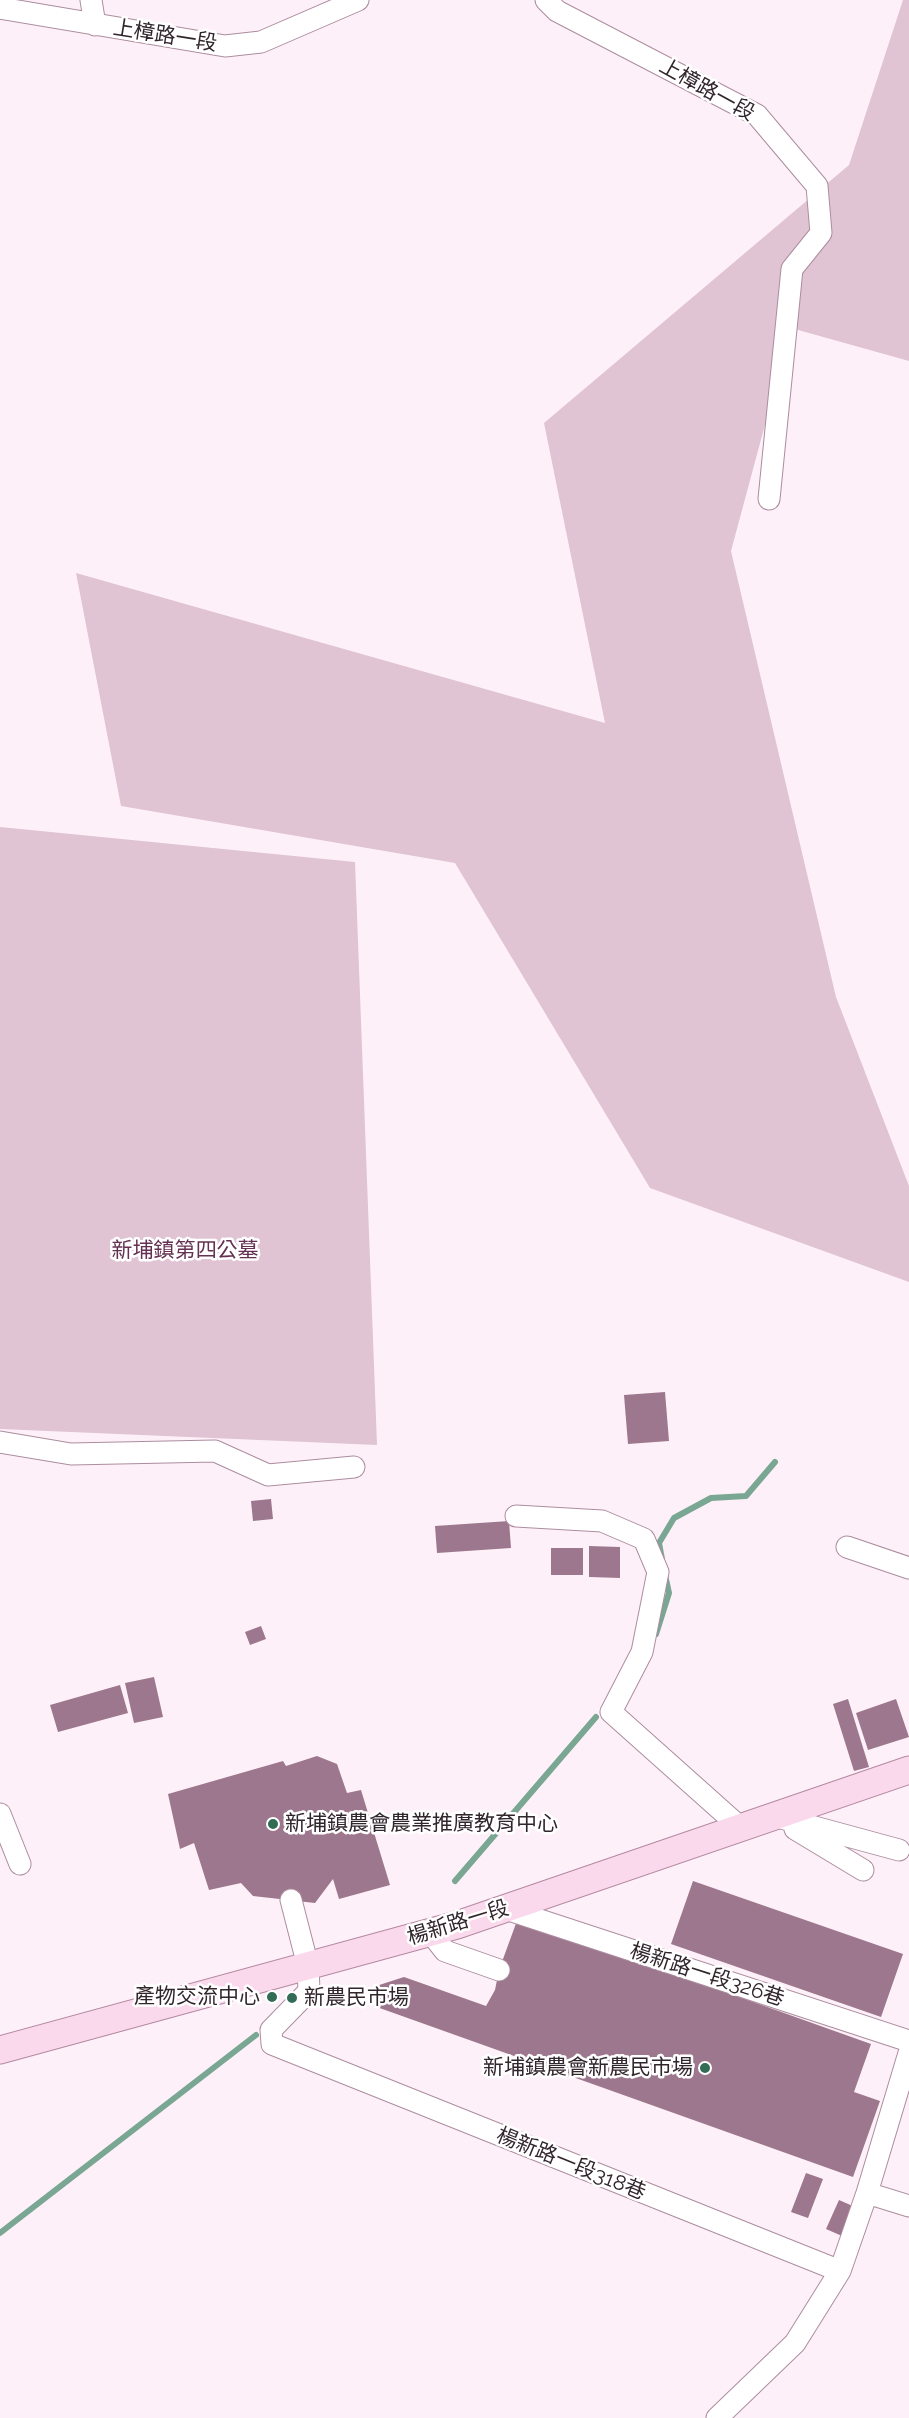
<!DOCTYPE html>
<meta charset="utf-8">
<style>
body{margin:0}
canvas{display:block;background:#fef0f8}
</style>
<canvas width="909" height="2418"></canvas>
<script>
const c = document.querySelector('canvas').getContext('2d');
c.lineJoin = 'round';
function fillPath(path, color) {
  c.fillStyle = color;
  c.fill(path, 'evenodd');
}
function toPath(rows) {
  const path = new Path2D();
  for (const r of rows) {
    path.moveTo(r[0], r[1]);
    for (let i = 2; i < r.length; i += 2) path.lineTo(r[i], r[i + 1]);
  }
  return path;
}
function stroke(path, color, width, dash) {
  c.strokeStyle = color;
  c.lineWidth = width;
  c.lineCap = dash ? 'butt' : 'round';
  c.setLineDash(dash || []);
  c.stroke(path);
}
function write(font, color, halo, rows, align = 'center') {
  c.font = font + ' Raleway,"Noto Sans TC",sans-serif';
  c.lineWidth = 5;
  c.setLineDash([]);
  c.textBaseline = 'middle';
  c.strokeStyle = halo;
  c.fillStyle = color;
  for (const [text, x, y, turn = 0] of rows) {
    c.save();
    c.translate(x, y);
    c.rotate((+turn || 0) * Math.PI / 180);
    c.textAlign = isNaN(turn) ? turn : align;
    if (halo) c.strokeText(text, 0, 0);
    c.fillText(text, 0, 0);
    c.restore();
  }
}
const green = toPath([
 [903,0,909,0,909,361,791,328,731,551,836,997,909,1186,909,1282,650,1188,455,863,121,806,76,573,605,723,544,423,849,165],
 [0,827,355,862,377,1445,0,1429]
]);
const stream = toPath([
 [662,1559,659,1543,674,1518,711,1498,746,1496,775,1462],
 [656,1634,669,1593,665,1575],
 [455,1881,596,1717],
 [0,2233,256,2035]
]);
const building = toPath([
 [665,1392,669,1441,628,1444,624,1395],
 [271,1499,273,1519,253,1521,251,1501],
 [509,1521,511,1548,437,1553,435,1526],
 [589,1546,620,1547,620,1578,589,1577],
 [551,1548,583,1548,583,1575,551,1575],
 [261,1626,266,1639,250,1645,245,1632],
 [154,1677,163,1717,134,1723,125,1683],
 [120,1685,128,1713,58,1732,50,1705],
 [848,1699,869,1767,854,1771,833,1704],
 [896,1699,909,1737,868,1750,856,1713],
 [317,1756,337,1764,347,1793,361,1790,390,1885,339,1899,333,1879,315,1903,253,1896,241,1883,209,1890,194,1843,180,1849,168,1794,283,1761,286,1766],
 [693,1881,903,1954,881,2017,671,1944],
 [518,1918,871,2044,854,2092,880,2101,853,2177,374,2006,373,1987,404,1977,486,2006,495,1990,499,1970],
 [806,2173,823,2179,808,2218,791,2212],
 [839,2200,855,2207,842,2236,826,2229]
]);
const minor = toPath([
 [91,0,95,25],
 [546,0,557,11,757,115,817,186,821,233,792,269,769,499],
 [0,8,225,46,261,42,358,0],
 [0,1442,71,1454,215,1451,268,1475,354,1467],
 [516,1516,602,1521,644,1539,658,1572,642,1652,611,1712,741,1828],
 [847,1547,909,1568],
 [0,1814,20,1864],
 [774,1816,899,1850],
 [795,1829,863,1870],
 [291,1900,308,1966,309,1991,271,2030,272,2044,840,2271,867,2193,909,2206],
 [506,1909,909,2041],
 [430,1932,445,1951,499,1970],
 [867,2193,909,2053],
 [717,2418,795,2343,840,2271]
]);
const major = toPath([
 [0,2050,457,1925,909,1770]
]);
const markers = [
 [273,1824,6,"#326c56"],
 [272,1997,6,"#326c56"],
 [292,1998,6,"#326c56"],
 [705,2068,6,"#326c56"]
];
const streetNames = [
 ["上樟路一段",165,36,9],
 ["上樟路一段",707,90,29],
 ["楊新路一段",458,1923,-17],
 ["楊新路一段326巷",707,1975,18],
 ["楊新路一段318巷",571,2164,22]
];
const parkNames = [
 ["新埔鎮第四公墓",185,1251]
];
const poiNames = [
 ["新埔鎮農會農業推廣教育中心",285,1824],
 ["產物交流中心",260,1997,"right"],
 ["新農民市場",304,1998],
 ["新埔鎮農會新農民市場",693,2068,"right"]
];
fillPath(green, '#e0c4d4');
stroke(stream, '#7aa793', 6);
fillPath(building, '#9d778d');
stroke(minor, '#ac8d9f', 23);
stroke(major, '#b389a2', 29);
stroke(minor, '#fff', 21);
stroke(major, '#fbd9ed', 27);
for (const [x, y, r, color] of markers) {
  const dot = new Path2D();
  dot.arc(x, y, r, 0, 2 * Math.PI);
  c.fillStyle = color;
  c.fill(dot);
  stroke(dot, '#fff', 2);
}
write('21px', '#32262d', '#fff', streetNames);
write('21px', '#653152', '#fff', parkNames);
write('21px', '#32262d', '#fff', poiNames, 'left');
</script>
